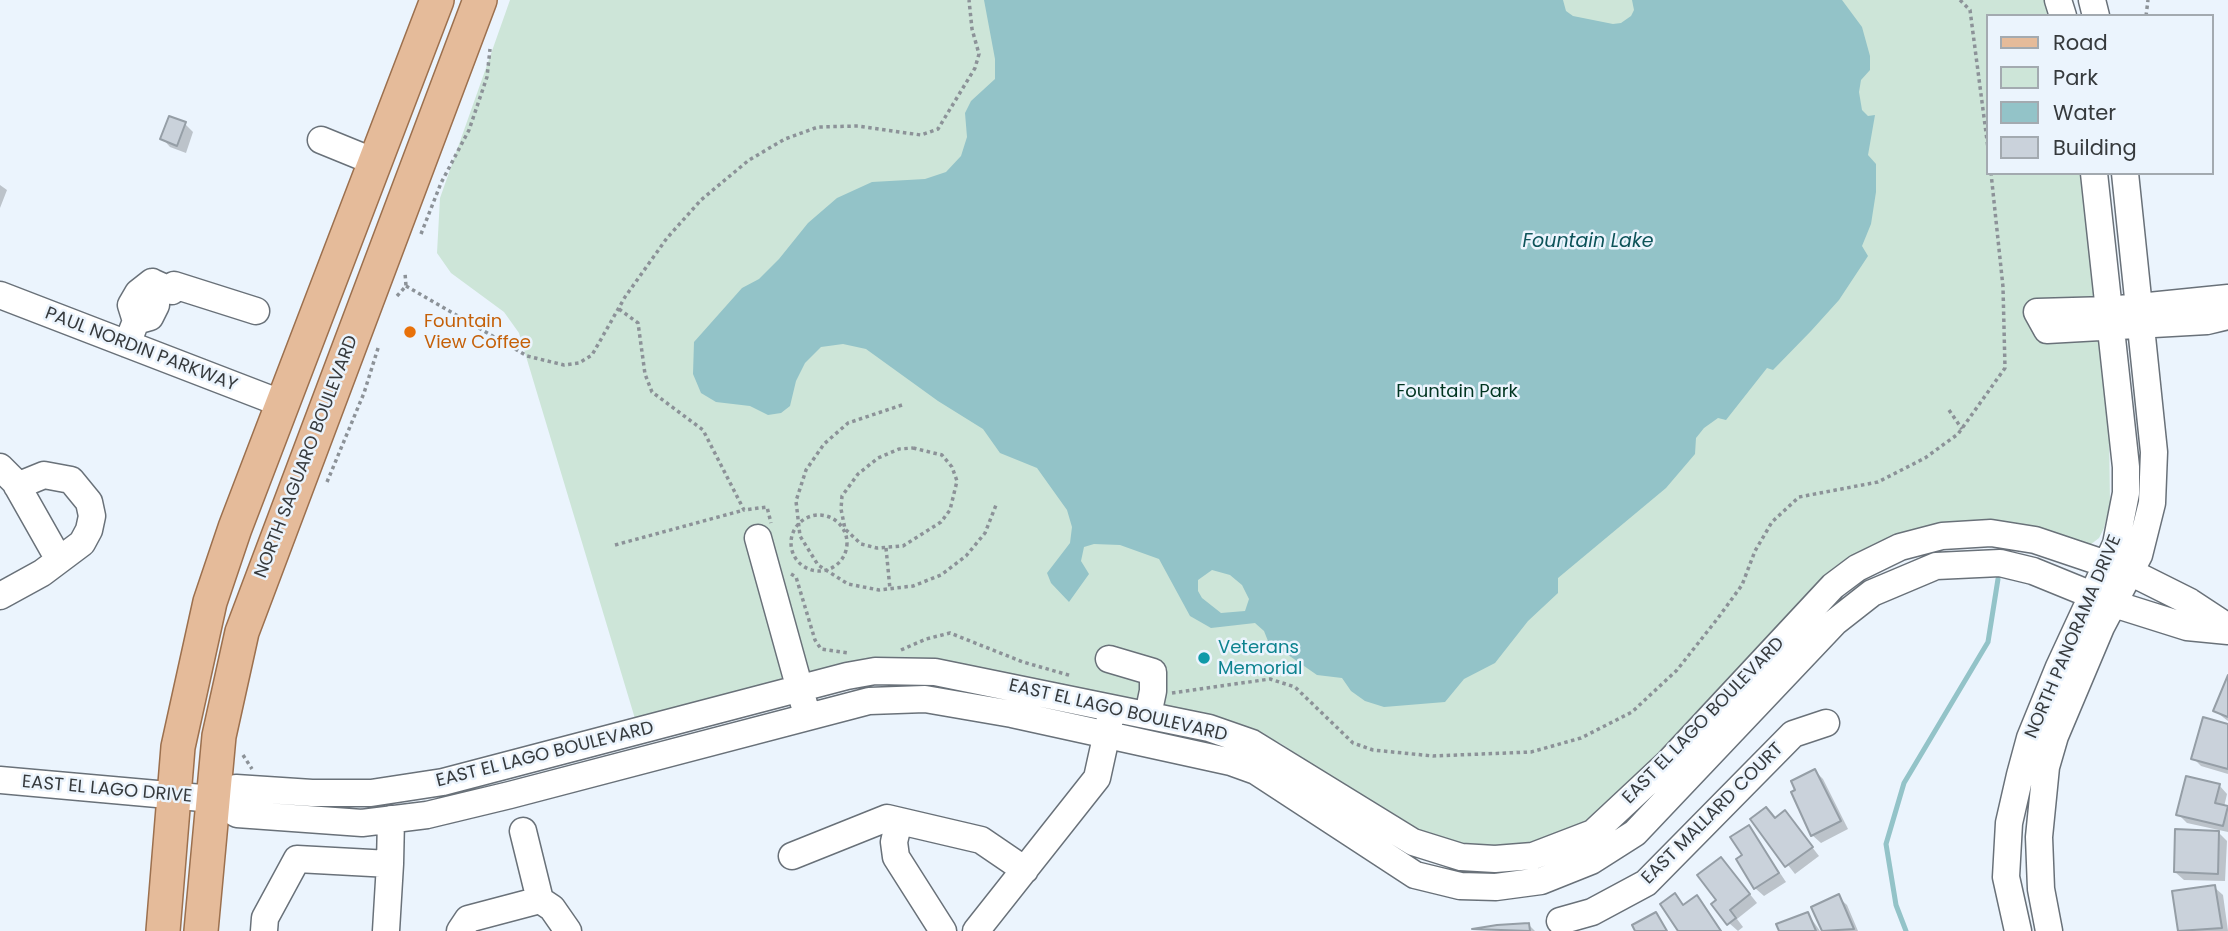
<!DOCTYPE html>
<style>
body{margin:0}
#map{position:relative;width:2228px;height:931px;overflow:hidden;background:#ebf4fd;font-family:Poppins,sans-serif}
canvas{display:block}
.legend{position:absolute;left:1986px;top:14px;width:228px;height:161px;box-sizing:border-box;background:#ebf4fd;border:2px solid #a3aab0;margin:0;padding:9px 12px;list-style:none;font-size:21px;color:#363a3d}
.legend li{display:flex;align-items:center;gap:14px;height:35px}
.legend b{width:35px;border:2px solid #a3aab0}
</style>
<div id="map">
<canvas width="2228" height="931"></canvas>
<ul class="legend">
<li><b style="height:9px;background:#e5bb9a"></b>Road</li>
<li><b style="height:19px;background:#cde5d8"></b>Park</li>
<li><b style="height:19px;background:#93c3c8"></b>Water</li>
<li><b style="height:19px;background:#cad2db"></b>Building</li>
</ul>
</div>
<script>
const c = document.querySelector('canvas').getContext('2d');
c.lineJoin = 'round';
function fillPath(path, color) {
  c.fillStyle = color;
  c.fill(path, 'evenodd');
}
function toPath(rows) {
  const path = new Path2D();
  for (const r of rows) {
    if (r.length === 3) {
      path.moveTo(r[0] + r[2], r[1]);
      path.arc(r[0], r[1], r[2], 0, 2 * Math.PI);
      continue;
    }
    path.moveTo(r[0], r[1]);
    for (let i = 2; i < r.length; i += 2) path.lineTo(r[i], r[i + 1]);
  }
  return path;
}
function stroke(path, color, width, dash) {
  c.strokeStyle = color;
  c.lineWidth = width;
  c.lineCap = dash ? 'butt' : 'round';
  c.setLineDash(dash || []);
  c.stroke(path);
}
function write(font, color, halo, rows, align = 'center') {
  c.font = font + ' Poppins,sans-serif';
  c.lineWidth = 5;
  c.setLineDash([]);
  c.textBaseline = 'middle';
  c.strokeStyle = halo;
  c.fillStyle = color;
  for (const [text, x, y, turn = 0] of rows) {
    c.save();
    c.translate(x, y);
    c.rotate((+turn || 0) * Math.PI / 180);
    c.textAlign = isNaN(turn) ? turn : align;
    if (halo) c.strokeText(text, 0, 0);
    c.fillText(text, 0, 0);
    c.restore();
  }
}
const green = toPath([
 [510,0,2047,0,2051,16,1988,16,1988,173,2080,173,2109,432,2110,504,2104,528,2099,538,2090,545,2080,545,2001,525,1849,560,1734,672,1605,809,1571,830,1540,842,1477,851,1407,828,1280,743,1216,720,907,661,636,722,519,333,504,312,451,273,437,253,440,198]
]);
const water = toPath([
 [984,0,1563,0,1566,11,1573,16,1613,24,1621,23,1631,16,1634,10,1632,0,1842,0,1862,27,1870,56,1870,70,1861,80,1859,92,1862,110,1868,116,1875,115,1868,155,1876,164,1876,192,1871,224,1862,246,1868,256,1839,300,1811,331,1773,370,1767,368,1726,420,1718,418,1704,428,1696,438,1695,454,1666,488,1558,578,1558,593,1528,621,1495,663,1464,679,1445,702,1384,707,1365,701,1351,691,1342,678,1317,675,1268,641,1264,631,1255,623,1211,628,1190,616,1159,559,1120,545,1094,544,1084,547,1081,561,1089,574,1069,602,1051,583,1047,573,1070,543,1072,527,1067,510,1037,468,1000,453,983,429,938,401,866,349,843,344,821,347,805,363,796,381,790,406,781,413,768,415,750,406,716,402,701,393,693,374,694,342,742,288,759,279,779,259,808,223,837,198,872,182,925,179,946,172,961,156,967,137,965,113,971,101,995,79,995,59],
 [1212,570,1230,575,1242,585,1249,599,1245,611,1221,613,1202,598,1198,591,1198,580]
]);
const shadow = toPath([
 [185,124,193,132,186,153,170,147,162,138],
 [0,185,7,190,0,208],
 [2228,680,2228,721,2215,711],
 [2228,726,2228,774,2201,766,2193,758],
 [1815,771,1823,779,1848,829,1821,843,1812,835],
 [2219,785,2227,794,2224,807,2228,809,2228,832,2187,823,2178,814],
 [1785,812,1819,856,1795,874,1752,819,1776,819],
 [1749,827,1786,882,1764,896,1755,888,1744,856],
 [2219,833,2227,841,2225,881,2184,880,2175,872],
 [1729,868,1757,903,1737,919,1743,927,1738,931,1729,923,1719,900],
 [2214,887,2223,895,2228,931,2179,931,2174,892],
 [1675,896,1685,906,1697,898,1722,931,1680,931],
 [1838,897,1847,905,1858,931,1824,931,1813,908],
 [1808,914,1820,931,1780,931],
 [1529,925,1535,931,1474,930]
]);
const stream = toPath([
 [1906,931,1896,905,1886,844,1904,783,1988,642,1998,579]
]);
const building = toPath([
 [169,116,186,122,177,146,160,139,169,116],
 [2228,675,2228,717,2213,711,2228,675],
 [2203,717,2228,724,2228,769,2191,759,2203,717],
 [1815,769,1841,821,1811,836,1791,792,1795,790,1791,781,1815,769],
 [2186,776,2220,784,2215,803,2228,806,2223,826,2176,815,2186,776],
 [1766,807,1775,818,1785,810,1813,847,1785,867,1750,819,1766,807],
 [1749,825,1779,873,1754,889,1736,859,1742,855,1730,837,1749,825],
 [2175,829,2219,831,2218,874,2174,872,2175,829],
 [1721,857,1750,894,1730,910,1736,918,1727,925,1711,904,1716,900,1697,875,1721,857],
 [2215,885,2222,928,2178,931,2172,891,2215,885],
 [1675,893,1683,905,1697,895,1721,931,1678,931,1660,904,1675,893],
 [1839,894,1854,929,1822,931,1811,907,1839,894],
 [1656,912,1667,931,1635,931,1632,925,1656,912],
 [1808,912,1816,931,1779,931,1776,924,1808,912],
 [1529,923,1530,931,1472,929,1497,925,1529,923]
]);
const path = toPath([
 [1960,0,1970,10,1988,148],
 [2146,16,2148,0],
 [421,234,441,183,469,130,487,77,490,49],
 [406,286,527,356,564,365,579,363,592,355,625,297,667,238,701,200,749,160,785,139,818,127,858,126,921,135,938,129,975,68,979,54,972,29,969,0],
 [397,296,406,286,405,273],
 [619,309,638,323,645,374,652,392,703,430,744,510,767,507,771,523],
 [902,405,848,423,824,444,806,470,796,501,800,536,818,565,848,584,879,590,913,586,941,575,966,556,985,533,996,505],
 [1949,410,1962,429],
 [913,448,942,455,952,467,957,481,950,510,941,522,903,546,877,548,861,544,845,529,841,509,842,496,858,474,878,458,899,449,913,448],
 [327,482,364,393,379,345],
 [819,543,28],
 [615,545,744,510],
 [886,548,890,589],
 [791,574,796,577,815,640,821,649,849,653],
 [901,650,926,639,950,633,1023,662,1072,676],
 [1172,693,1270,679,1295,687,1353,743,1373,750,1433,756,1531,752,1581,738,1632,712,1677,670,1718,618,1742,585,1755,551,1772,522,1799,497,1878,482,1925,458,1958,434,2005,368,2003,287,1991,173],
 [243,755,252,769]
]);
const minor = toPath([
 [2058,0,2063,16],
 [2092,0,2096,16],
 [321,140,375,162],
 [152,282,172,291,174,285,256,311],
 [0,295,283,404],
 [2228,298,2109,310,2037,312,2047,330,2207,321,2228,316],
 [127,344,136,321,131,305,138,293,152,282,156,305,150,317,136,321],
 [0,467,15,482,58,558],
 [758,538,804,704],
 [0,596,42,573,82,543,89,530,92,516,89,502,71,480,44,475,17,486],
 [1109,659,1153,672,1153,691,1148,715],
 [0,780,213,799,237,814,362,823,427,815,510,795,869,701,925,699,1012,714,1231,762,1256,771,1415,875,1460,886,1496,887,1541,881,1591,861,1635,833,1835,622,1872,593,1936,566,2000,563,2033,571,2114,604,2187,627,2228,631],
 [213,799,236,788,312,793,371,793,443,782,847,676,875,671,935,672,1209,728,1252,743,1413,842,1461,857,1495,859,1533,856,1593,833,1669,762,1833,586,1857,568,1900,547,1942,536,1991,533,2035,540,2130,572,2190,602,2228,627],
 [899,821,894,842,896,857,943,931],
 [523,831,540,900,552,908,568,931],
 [792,856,887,818,981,840,1025,870],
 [1560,921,1592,912,1646,883,1793,734,1826,723],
 [264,931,265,918,297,859,390,864,391,819],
 [386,931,390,864],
 [460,931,468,919,540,900],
 [976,931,1097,778,1110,719],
 [2018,931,2006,877,2009,823,2020,775,2030,738,2059,667,2116,544,2126,493,2126,467,2094,173],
 [2049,931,2041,889,2039,837,2046,767,2055,736,2101,627,2139,555,2152,503,2154,452,2125,173]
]);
const major = toPath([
 [163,931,178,747,210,602,235,528,437,0],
 [201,931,219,736,242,632,480,0]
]);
const markers = [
 [410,332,7,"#e8710a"],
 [1204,658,7,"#0f9aa8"]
];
const foodNames = [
 ["Fountain",424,322],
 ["View Coffee",424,343]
];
const streetNames = [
 ["PAUL NORDIN PARKWAY",141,350,21],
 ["NORTH SAGUARO BOULEVARD",307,457,-69],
 ["NORTH PANORAMA DRIVE",2074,637,-67],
 ["EAST EL LAGO BOULEVARD",1118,711,13],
 ["EAST EL LAGO BOULEVARD",1704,721,-46],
 ["EAST EL LAGO BOULEVARD",545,755,-14],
 ["EAST EL LAGO DRIVE",107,790,5],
 ["EAST MALLARD COURT",1713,814,-45]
];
const parkNames = [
 ["Fountain Park",1457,392]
];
const cultureNames = [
 ["Veterans",1218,648],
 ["Memorial",1218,669]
];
const waterNames = [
 ["Fountain Lake",1588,242]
];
fillPath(green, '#cde5d8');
fillPath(water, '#93c3c8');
fillPath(shadow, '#0003');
stroke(stream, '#93c3c8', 5);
fillPath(building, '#cad2db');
stroke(building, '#959ea6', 2);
stroke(minor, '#697179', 29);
stroke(major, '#9c704e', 36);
stroke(path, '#8c9298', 3.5, [3.5, 3.5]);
stroke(minor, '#fff', 26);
stroke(major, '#e5bb9a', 33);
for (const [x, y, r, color] of markers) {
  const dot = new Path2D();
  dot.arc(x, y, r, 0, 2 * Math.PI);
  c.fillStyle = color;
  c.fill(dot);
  stroke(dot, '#ebf4fd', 2.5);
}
write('18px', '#c56008', '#ebf4fd', foodNames, 'left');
write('18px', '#363a3d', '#ebf4fd', streetNames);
write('18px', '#003420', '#ebf4fd', parkNames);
write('18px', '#0d838f', '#ebf4fd', cultureNames, 'left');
write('italic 19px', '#0d5359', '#ebf4fd', waterNames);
</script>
